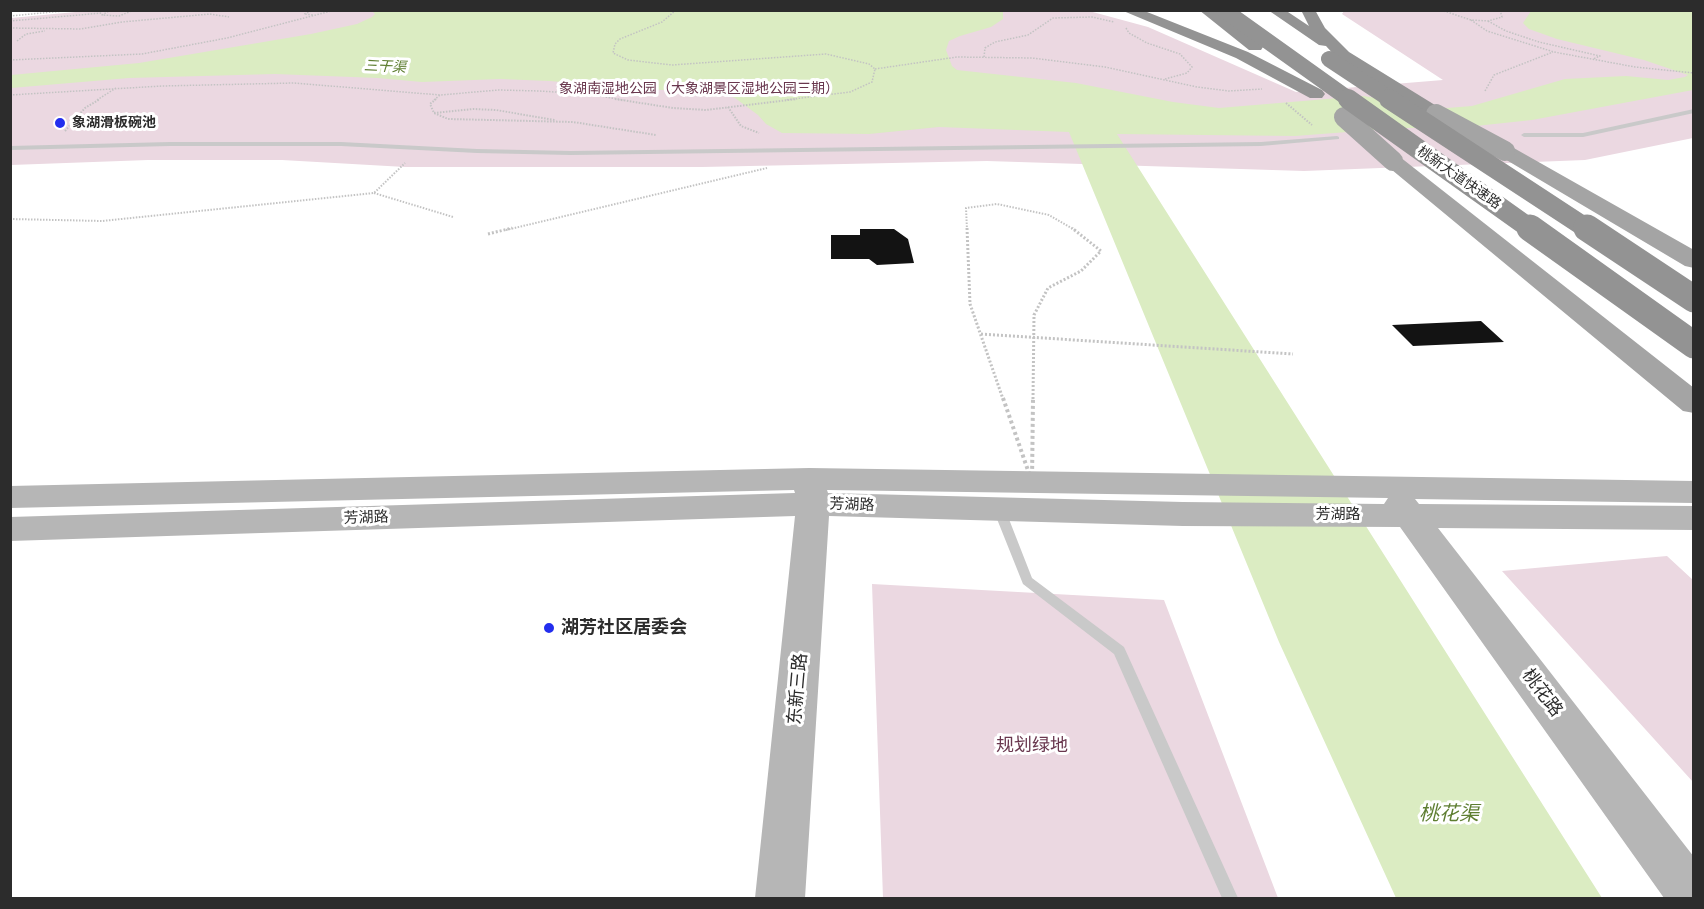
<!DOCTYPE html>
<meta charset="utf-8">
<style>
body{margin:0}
#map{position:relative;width:1704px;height:909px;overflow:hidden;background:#fff;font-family:"Open Sans",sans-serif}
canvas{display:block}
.frame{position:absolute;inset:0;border:12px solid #2c2c2c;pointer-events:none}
</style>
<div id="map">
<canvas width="1704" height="909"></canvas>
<div class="frame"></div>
</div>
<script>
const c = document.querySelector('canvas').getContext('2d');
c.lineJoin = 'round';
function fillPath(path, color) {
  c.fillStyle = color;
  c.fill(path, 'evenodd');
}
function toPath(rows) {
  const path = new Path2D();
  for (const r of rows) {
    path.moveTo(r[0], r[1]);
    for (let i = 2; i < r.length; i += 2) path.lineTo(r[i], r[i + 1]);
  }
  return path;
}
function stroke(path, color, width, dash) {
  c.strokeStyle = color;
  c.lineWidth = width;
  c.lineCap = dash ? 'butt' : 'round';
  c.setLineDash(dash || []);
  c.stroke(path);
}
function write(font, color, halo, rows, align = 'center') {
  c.font = font + ' "Open Sans","Noto Sans SC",sans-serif';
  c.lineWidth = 6;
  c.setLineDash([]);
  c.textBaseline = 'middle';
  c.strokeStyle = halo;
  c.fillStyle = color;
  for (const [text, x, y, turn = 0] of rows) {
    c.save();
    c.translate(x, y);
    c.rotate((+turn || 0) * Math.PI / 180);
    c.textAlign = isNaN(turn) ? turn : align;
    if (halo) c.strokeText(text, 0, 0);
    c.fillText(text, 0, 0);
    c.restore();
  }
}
const green = toPath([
 [97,10,1089,11,1148,27,1296,92,1443,80,1342,14,1344,11,1693,11,1693,138,1585,160,1304,171,987,161,702,167,405,167,282,160,148,160,11,165,11,18],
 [1667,556,1693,580,1693,782,1502,571],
 [872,584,1164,600,1278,898,883,898]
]);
const water = toPath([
 [1003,10,1003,19,991,27,960,36,949,41,946,50,952,66,957,70,1076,83,1173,102,1219,108,1363,96,1447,108,1472,106,1565,79,1626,76,1668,80,1685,77,1688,75,1644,60,1557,39,1529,29,1523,23,1531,11,1693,11,1693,90,1532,120,1457,128,1400,128,1295,136,1117,134,1602,898,1396,898,1279,642,1069,132,939,127,869,134,782,133,766,124,758,115,735,98,716,92,637,89,550,81,500,79,422,82,378,78,275,74,129,78,11,88,11,75,139,63,311,34,357,24,372,17,375,14,372,11]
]);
const building = toPath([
 [860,229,894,229,908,239,914,263,877,265,869,259,831,259,831,235,860,235],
 [1481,321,1504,342,1413,346,1392,325]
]);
const pathFar3 = toPath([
 [111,10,102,15,119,16,134,10],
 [314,10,304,14,314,15],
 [676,10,662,22,620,39,615,44,613,53,628,60,672,65,826,54,869,64,875,69,872,82,850,92,785,100],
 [1441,10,1471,20,1488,21,1502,17,1500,10],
 [10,16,74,10],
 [1471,20,1487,31,1554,52,1635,67,1694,73],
 [10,21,102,13],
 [1488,21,1506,31,1539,42,1600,56,1593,59],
 [10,28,81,29,122,22,210,14,229,17],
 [1126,28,1129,33,1147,43,1180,54,1192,67,1187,73,1165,79],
 [17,41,26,34,45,31],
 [984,57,985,48,995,42,1028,35,1053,18,1092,17,1114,22],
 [10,60,142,54,227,38,335,10],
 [875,69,957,57,1032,58,1105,67,1197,87,1229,91,1262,89],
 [1485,91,1494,75,1553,52],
 [10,95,162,86,294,83,440,95,499,90,539,91,587,94,624,100],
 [97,100,116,88],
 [434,100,440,95]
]);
const pathFar2 = toPath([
 [436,99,430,104,434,113,448,119,573,122,656,135],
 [615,99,673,108,706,110,797,99],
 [1286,103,1312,125],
 [728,107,741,126,759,133],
 [434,113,473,109,496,110,555,120],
 [65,131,85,108,100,99],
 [374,193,453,217],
 [10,219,102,221,374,193,405,163],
 [506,230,767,168],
 [967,230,966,208,997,204,1049,215,1075,230]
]);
const pathFar1 = toPath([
 [967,228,970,304,1003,399],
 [488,234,512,228],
 [981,334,1293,354],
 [1033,399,1034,315,1048,288,1081,271,1101,251,1072,228]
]);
const path = toPath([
 [1003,398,1032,482,1033,398]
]);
const lane = toPath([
 [1694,109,1694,113,1583,137,1524,137,1521,135,1524,133,1583,133,1694,109],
 [1337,136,1339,137,1339,139,1261,146,571,155,477,153,341,146,170,146,10,150,10,146,170,142,341,142,477,149,571,151,1261,142,1337,136],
 [999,505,1003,506,1005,509,1032,578,1124,647,1238,898,1222,898,1114,654,1023,584,993,509,995,506,999,505]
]);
const secondary = toPath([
 [809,468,1694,481,1694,503,1415,499,1419,504,1694,506,1694,530,1438,528,1694,857,1694,898,1664,898,1400,527,1183,526,829,516,805,898,755,898,795,516,10,541,10,517,795,493,794,490,10,508,10,486,809,468],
 [827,490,1388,498,1384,504,1183,502,828,493,827,490]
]);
const primary = toPath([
 [1505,145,1512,147,1694,250,1694,268,1685,266,1498,155,1495,151,1498,147,1505,145],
 [1393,155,1400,157,1694,388,1694,413,1683,411,1386,165,1383,161,1386,157,1393,155]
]);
const highway = toPath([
 [1121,10,1142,10,1248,52,1322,90,1325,94,1322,98,1310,98,1236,58,1121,10],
 [1199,10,1216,10,1263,47,1261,50,1249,50,1199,10],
 [1268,10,1285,10,1309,26,1301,10,1315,10,1325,28,1349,52,1443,110,1445,114,1443,118,1429,118,1337,58,1326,46,1319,45,1268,10]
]);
const primaryBridge = toPath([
 [1436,114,1505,151],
 [1344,117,1393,161]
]);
const highwayBridgeFar2 = toPath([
 [1224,10,1350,100],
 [1329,59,1391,100]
]);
const highwayBridgeFar1 = toPath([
 [1348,99,1532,230],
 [1389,99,1589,230]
]);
const highwayBridge = toPath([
 [1530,228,1694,345],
 [1587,228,1694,299]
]);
const markers = [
 [60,123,6,"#232eee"],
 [549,628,6,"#232eee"]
];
const farWaternames = [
 ["三干渠",385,67,3]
];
const farParknames = [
 ["象湖南湿地公园（大象湖景区湿地公园三期）",699,89]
];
const farPoinames = [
 ["象湖滑板碗池",72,123]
];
const farStreetnames = [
 ["桃新大道快速路",1459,178,35]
];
const streetNames = [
 ["芳湖路",852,505,2],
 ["芳湖路",1338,515],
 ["芳湖路",366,518,-2]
];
const nearPoinames = [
 ["湖芳社区居委会",561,628]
];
const nearStreetnames = [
 ["东新三路",798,689,-85],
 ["桃花路",1542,693,53]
];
const nearParknames = [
 ["规划绿地",1032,746]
];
const nearWaternames = [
 ["桃花渠",1449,814]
];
fillPath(green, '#ebd8e1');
fillPath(water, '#dbecc2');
fillPath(building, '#131313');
stroke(pathFar3, '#c3c3c3', 1.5, [1.5, 1.5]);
stroke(pathFar2, '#c3c3c3', 2, [1.5, 1.5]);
stroke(pathFar1, '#c3c3c3', 3, [2, 2]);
stroke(path, '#c3c3c3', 4, [3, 3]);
fillPath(lane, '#c9c9c9');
fillPath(secondary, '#b6b6b6');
fillPath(primary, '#a4a4a4');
fillPath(highway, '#939393');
stroke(primaryBridge, '#a4a4a4', 20);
stroke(highwayBridgeFar2, '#939393', 16);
stroke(highwayBridgeFar1, '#939393', 20);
stroke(highwayBridge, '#939393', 27);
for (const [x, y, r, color] of markers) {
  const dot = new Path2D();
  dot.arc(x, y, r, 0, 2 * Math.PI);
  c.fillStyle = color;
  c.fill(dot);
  stroke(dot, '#fff', 2);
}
write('italic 14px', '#5e7e31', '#fff', farWaternames);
write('14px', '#69374e', '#fff', farParknames);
write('bold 14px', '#2c2c2c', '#fff', farPoinames, 'left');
write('14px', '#2c2c2c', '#fff', farStreetnames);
write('15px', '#2c2c2c', '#fff', streetNames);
write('bold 18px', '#2c2c2c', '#fff', nearPoinames, 'left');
write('18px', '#2c2c2c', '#fff', nearStreetnames);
write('18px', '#69374e', '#fff', nearParknames);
write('italic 20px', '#5e7e31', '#fff', nearWaternames);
</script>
